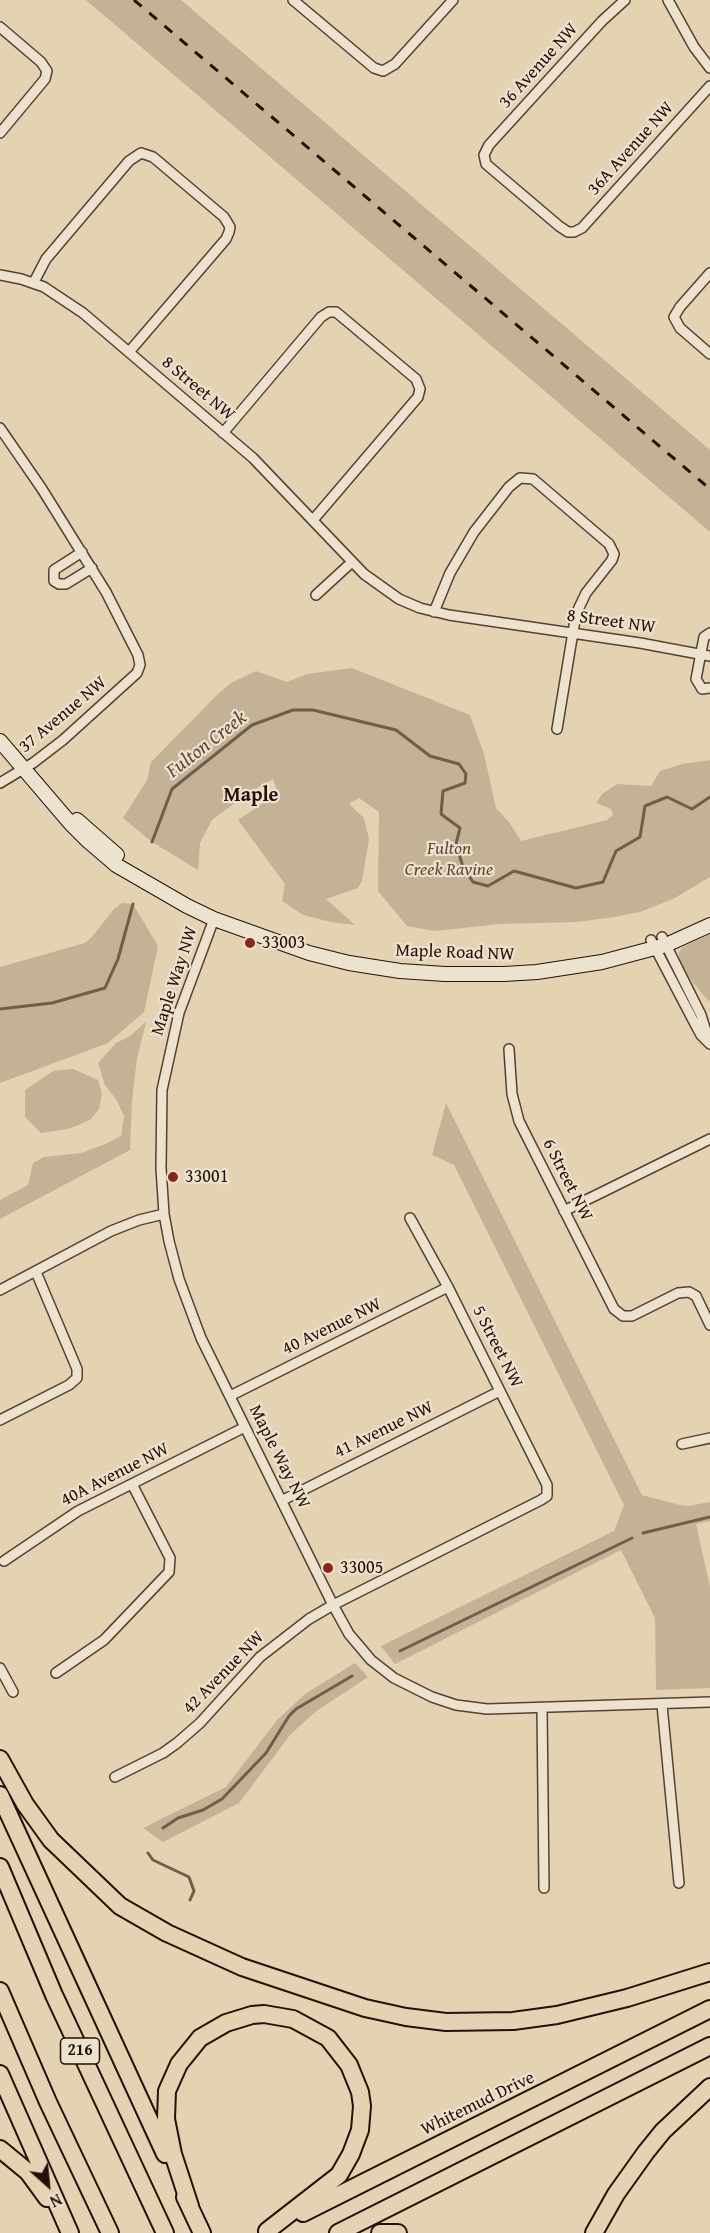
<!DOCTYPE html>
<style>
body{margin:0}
#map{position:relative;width:710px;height:2233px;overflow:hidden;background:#e3d3b3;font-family:"Gentium Book Plus",serif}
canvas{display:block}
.north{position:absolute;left:18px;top:2155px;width:60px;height:60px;-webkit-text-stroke:4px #ede2ce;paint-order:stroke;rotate:153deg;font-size:16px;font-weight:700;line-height:24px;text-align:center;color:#251007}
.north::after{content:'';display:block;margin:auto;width:21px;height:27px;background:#251007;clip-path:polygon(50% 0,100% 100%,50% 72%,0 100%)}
</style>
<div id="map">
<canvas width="710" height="2233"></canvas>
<div class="north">N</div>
</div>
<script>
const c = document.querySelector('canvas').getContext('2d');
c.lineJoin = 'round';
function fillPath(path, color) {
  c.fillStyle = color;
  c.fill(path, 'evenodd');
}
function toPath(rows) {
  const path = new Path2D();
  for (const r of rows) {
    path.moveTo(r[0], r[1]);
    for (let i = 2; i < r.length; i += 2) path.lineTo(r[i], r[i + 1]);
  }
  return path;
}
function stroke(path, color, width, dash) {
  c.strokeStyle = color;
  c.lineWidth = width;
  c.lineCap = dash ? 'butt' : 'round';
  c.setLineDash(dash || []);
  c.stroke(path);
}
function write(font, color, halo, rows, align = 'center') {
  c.font = font + ' "Gentium Book Plus",serif';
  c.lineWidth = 4.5;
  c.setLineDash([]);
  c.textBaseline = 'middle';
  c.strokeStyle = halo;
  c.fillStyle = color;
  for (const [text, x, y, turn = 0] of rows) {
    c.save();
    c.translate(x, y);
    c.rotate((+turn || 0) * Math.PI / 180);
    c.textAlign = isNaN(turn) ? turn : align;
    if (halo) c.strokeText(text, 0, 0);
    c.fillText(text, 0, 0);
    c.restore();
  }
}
const green = toPath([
 [86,0,181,0,710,450,710,532],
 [352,668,470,715,484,754,496,808,509,822,521,841,607,820,613,815,611,809,596,803,602,794,617,784,651,786,660,771,682,764,710,760,710,877,673,899,640,912,614,917,577,922,500,924,435,931,407,926,378,891,379,812,359,798,349,804,364,818,369,839,362,881,358,888,326,899,355,925,331,922,303,915,282,901,285,884,238,820,278,793,273,779,248,793,212,820,200,843,198,870,152,842,123,818,147,780,151,762,219,693,231,683,256,671,287,682,307,674],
 [122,903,133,904,158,946,144,1012,108,1043,0,1083,0,967,85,943,91,938,114,909],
 [710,934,710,1000,708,1001,688,976,679,958,679,952,683,947],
 [146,1022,137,1058,132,1101,130,1150,0,1219,0,1200,28,1185,33,1163,44,1157,81,1153,103,1145,121,1136,124,1116,116,1099,105,1085,98,1063,116,1043,130,1036],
 [73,1069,98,1080,102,1093,99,1109,90,1120,68,1129,41,1133,25,1117,25,1090,53,1071],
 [446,1103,642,1495,680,1505,689,1506,710,1502,710,1521,696,1524,710,1587,710,1688,656,1690,655,1618,621,1550,395,1664,381,1646,614,1531,624,1505,454,1165,432,1155],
 [355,1663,368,1677,315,1712,290,1735,239,1803,163,1842,143,1828,226,1787,277,1720,305,1694]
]);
const stream = toPath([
 [152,842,172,789,252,725,293,710,313,710,396,730,430,756,459,764,466,774,465,783,443,791,441,814,460,828,456,844,463,867,473,882,488,886,514,871,576,888,603,882,616,851,640,837,645,806,667,797,692,809,710,797],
 [0,1009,52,1003,105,988,118,959,133,904],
 [643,1533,710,1517],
 [400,1651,632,1538],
 [163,1828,178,1818,203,1810,222,1799,266,1753,289,1716,296,1709,352,1676],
 [148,1853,153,1860,189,1877,194,1891,190,1900]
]);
const street = toPath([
 [293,0,374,68,383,71,395,64,453,0],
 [625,0,602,21,489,145,484,155,486,164,559,226,568,232,574,232,582,228,710,86],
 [668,0,694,47,710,68],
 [0,27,41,62,47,71,45,79,0,133],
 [710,273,680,307,674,317,680,328,710,354],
 [0,275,21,279,44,287,83,313,253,458,364,574,399,599,420,608,449,615,640,643,710,656],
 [34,282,46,259,129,161,141,153,153,157,224,217,230,227,229,232,226,239,129,352],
 [0,428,42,489,106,592,138,655,140,665,137,673,63,740,33,763,0,783],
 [223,433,321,317,329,312,336,312,342,317,416,379,420,389,418,397,313,520],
 [82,552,54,570,54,581,59,584,66,584,92,568],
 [316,595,352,562],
 [434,612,450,573,474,532,509,487,520,478,533,479,609,544,614,554,612,560,586,593,576,614,557,729],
 [710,633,704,637,696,679,702,689,710,688],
 [214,919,179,1013,162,1090,161,1168,164,1214,169,1241,179,1279,201,1338,333,1605,349,1634,371,1660,394,1678,432,1697,456,1705,487,1709,710,1702],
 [662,937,701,1015,710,1044],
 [651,940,695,1024,701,1035,709,1043],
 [509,1049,512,1094,519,1121,614,1309,623,1316,632,1316,678,1293,689,1292,696,1296,710,1325],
 [564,1211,710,1139],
 [0,1290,111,1231,139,1220,164,1214],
 [230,1396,448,1287],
 [0,1420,69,1385,77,1378,77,1369,36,1272],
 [682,1444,710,1438],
 [283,1500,500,1391],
 [4,1561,78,1511,245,1427],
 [0,1668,13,1692],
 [56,1673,104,1640,169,1572,170,1558,132,1484],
 [662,1705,679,1883],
 [542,1708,544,1888],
 [115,1777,163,1753,177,1743,200,1723,260,1657,309,1619,333,1605,541,1500,547,1496,547,1485,448,1287,410,1218]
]);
const secondary = toPath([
 [0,741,71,824,88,841,116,865,187,906,214,919,309,953,349,963,400,971,445,974,504,974,537,972,602,962,666,945,710,925],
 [77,820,117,855]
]);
const highway = toPath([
 [0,1759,25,1804,51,1840,120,1906,167,1933,242,1967,365,2008,406,2017,446,2022,513,2021,557,2015,627,1998,710,1972],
 [0,1795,165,2154],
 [0,1867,54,1995,165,2233],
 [0,1991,48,2102,110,2233],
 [0,2074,70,2233],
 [0,2149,28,2172,47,2198],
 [185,2197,202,2233],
 [190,2206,173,2154,166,2119,167,2091,179,2064,200,2038,226,2023,252,2015,264,2014,293,2019,328,2038,349,2065,360,2092,362,2106,360,2130,351,2154,339,2175,267,2231],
 [303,2213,710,2009],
 [338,2233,710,2046],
 [380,2233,398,2233],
 [594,2233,616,2194,646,2152,663,2131,710,2087]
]);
const rail = toPath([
 [134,0,710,489]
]);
const markers = [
 [250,943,6,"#8f2418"],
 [173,1177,6,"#8f2418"],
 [328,1568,6,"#8f2418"]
];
const shields = [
 [80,2051,39]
];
const shieldNames = [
 ["216",80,2051]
];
const streetNames = [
 ["36 Avenue NW",539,66,-48],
 ["36A Avenue NW",631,149,-48],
 ["8 Street NW",198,389,40],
 ["8 Street NW",611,622,8],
 ["37 Avenue NW",63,715,-40],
 ["Maple Road NW",455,953,2],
 ["Maple Way NW",175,981,-72],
 ["6 Street NW",567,1180,63],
 ["40 Avenue NW",332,1327,-26],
 ["5 Street NW",497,1347,63],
 ["41 Avenue NW",384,1430,-26],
 ["Maple Way NW",279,1457,63],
 ["40A Avenue NW",115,1475,-27],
 ["42 Avenue NW",224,1673,-46],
 ["Whitemud Drive",478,2104,-26]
];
const parkNames = [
 ["Fulton",449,849],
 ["Creek Ravine",449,870]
];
const poiNames = [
 ["33003",262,943],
 ["33001",185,1177],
 ["33005",340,1568]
];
const waterNames = [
 ["Fulton Creek",207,745,-38]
];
const neighbourhoodNames = [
 ["Maple",251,796]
];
fillPath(green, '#c3b296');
stroke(stream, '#705d4b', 3);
stroke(street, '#544132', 12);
stroke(secondary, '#251007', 16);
stroke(highway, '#251007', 20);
stroke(street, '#ede2ce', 9);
stroke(secondary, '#ede2ce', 14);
stroke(highway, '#e3d3b3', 16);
stroke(rail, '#251007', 3, [10, 10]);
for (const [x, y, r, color] of markers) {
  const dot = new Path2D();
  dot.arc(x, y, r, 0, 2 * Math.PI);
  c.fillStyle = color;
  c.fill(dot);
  stroke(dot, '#ede2ce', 2);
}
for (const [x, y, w] of shields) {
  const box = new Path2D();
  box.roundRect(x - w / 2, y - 13, w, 26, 4.5);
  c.fillStyle = '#ede2ce';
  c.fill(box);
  stroke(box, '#251007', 1.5);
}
write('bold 16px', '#251007', null, shieldNames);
write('18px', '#251007', '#ede2ce', streetNames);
write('italic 18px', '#5c4939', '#ede2ce', parkNames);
write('18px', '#251007', '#ede2ce', poiNames, 'left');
write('italic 20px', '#5d4a3a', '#ede2ce', waterNames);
write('bold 20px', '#251007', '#ede2ce', neighbourhoodNames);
</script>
